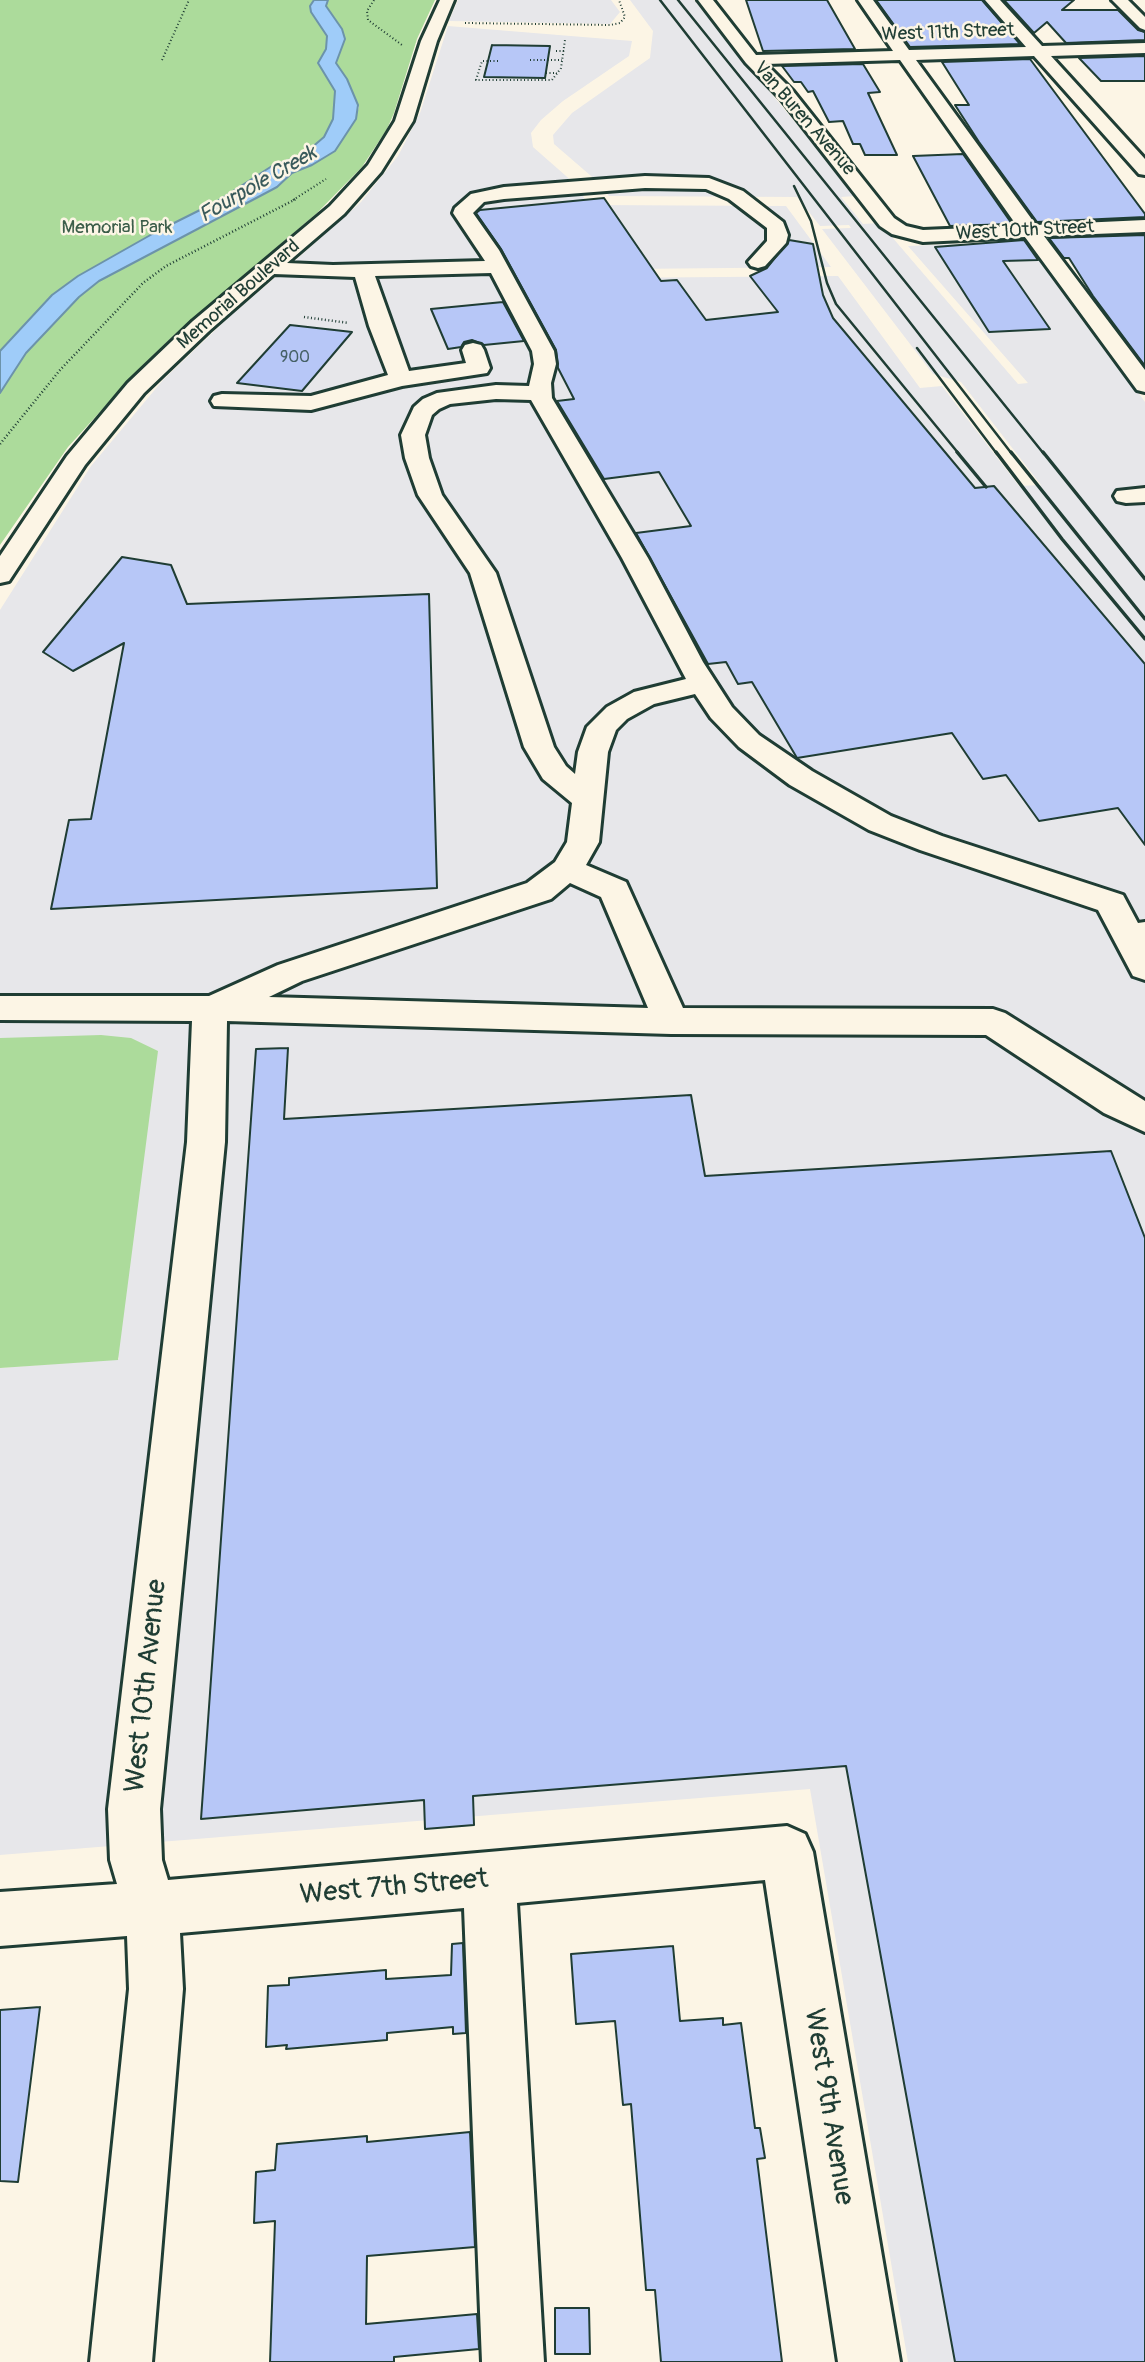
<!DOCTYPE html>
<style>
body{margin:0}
canvas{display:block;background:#fcf5e5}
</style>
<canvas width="1145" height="2362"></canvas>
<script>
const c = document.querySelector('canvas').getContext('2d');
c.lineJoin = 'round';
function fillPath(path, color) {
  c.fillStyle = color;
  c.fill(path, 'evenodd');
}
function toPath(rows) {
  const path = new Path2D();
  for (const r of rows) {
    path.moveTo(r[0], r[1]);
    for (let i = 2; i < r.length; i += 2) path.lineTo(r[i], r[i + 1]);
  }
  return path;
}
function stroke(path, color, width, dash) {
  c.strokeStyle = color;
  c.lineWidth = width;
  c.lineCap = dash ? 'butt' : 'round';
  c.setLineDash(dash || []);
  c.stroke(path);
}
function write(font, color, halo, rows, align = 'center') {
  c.font = font + ' Pangolin,sans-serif';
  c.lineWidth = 5;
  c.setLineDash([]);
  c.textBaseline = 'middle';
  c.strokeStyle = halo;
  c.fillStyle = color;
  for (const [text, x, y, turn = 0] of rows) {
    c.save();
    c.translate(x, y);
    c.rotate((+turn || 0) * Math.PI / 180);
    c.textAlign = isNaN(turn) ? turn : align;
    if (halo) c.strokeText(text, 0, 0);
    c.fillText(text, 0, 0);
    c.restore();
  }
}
const built = toPath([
 [458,0,611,0,620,12,610,24,449,21],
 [630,0,694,0,856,196,841,197,863,224,880,223,1018,384,1028,383,908,246,1030,241,1145,402,1145,2362,908,2362,810,1789,0,1855,0,1368,119,1359,0,1038,0,610,91,466,163,380,227,319,278,275,606,271,607,278,838,276,920,388,942,386,1019,486,1041,485,961,382,933,374,822,229,851,228,849,225,820,226,797,197,609,196,598,182,554,144,553,135,572,113,650,58,653,31],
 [448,26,632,41,629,56,563,101,541,120,531,133,533,147,574,183,589,205,786,206,831,267,628,269,627,262,289,266,361,202,398,156,420,113]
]);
const green = toPath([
 [0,0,314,0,311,12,327,36,326,48,318,63,335,91,335,101,354,123,359,107,340,79,332,55,324,11,326,0,435,0,417,39,394,113,387,129,362,167,317,213,174,335,138,370,68,447,0,545],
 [101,1035,131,1038,158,1051,118,1360,0,1368,0,1038]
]);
const water = toPath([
 [314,0,328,0,326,6,342,29,345,39,336,63,347,79,358,105,356,119,335,151,312,165,292,173,277,187,262,195,99,281,79,297,26,353,0,393,0,351,52,295,78,276,154,233,216,202,272,166,303,155,324,137,333,119,335,91,318,63,326,49,327,36,311,12,310,6,314,0]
]);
const building = toPath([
 [746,0,827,0,855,49,763,51,746,0],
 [876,0,982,0,1020,44,910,47,876,0],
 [1004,0,1074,0,1062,10,1118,10,1138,30,1145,32,1145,40,1066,43,1047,22,1034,33,1004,0],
 [492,45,550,46,545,78,484,77,492,45],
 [1145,56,1145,81,1101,81,1079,58,1145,56],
 [1030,59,1145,214,1145,217,1037,222,979,142,955,105,969,105,942,62,1030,59],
 [863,64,880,92,868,93,897,155,865,155,860,144,853,144,843,121,829,122,813,91,808,92,801,82,794,82,782,66,863,64],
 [963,154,1012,224,950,226,913,156,963,154],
 [604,198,661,281,677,280,706,320,778,312,750,276,767,268,789,240,813,244,823,295,833,318,975,488,994,486,1145,664,1145,845,1118,808,1039,821,1006,775,983,779,952,733,797,758,752,682,738,684,726,662,708,664,636,533,691,526,659,472,604,479,557,401,574,399,558,368,556,350,501,249,476,213,480,210,604,198],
 [1145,235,1145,366,1093,296,1069,258,1064,258,1049,238,1145,235],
 [1024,240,1038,260,1003,261,1050,329,989,332,935,247,1024,240],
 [503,302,524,341,484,345,472,340,464,342,461,347,448,349,431,309,503,302],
 [290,325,352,332,302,391,237,383,290,325],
 [122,557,171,565,187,604,429,594,437,888,51,909,69,820,91,819,124,643,73,671,43,652,122,557],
 [288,1048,284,1119,691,1095,705,1176,1111,1151,1145,1238,1145,2362,955,2362,846,1766,473,1796,474,1825,425,1829,424,1800,201,1819,256,1049,288,1048],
 [463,1943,466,2033,453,2034,453,2027,387,2033,387,2040,286,2049,287,2045,266,2047,268,1986,289,1985,289,1978,386,1970,386,1979,451,1975,452,1944,463,1943],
 [673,1946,680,2021,723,2018,723,2025,741,2023,755,2128,760,2128,765,2158,757,2159,782,2362,661,2362,655,2290,646,2290,631,2104,623,2105,615,2021,576,2024,571,1954,673,1946],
 [40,2007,18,2182,0,2181,0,2010,40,2007],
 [470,2132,475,2247,367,2256,366,2324,477,2314,479,2349,394,2357,394,2362,270,2362,275,2221,254,2223,256,2172,275,2170,277,2144,367,2136,367,2142,470,2132],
 [555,2308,589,2308,590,2354,555,2354,555,2308]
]);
const pathFar1 = toPath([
 [374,0,367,11,368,20,402,45],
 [465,23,610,25,620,23,625,17,619,0],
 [556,51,564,51],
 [162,60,189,0],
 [530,60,562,60],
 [498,61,482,61,476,80,552,80,561,68,565,40],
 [546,73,557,73],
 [293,200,326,179]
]);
const path = toPath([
 [304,317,349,323],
 [0,444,60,370,143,283,166,266,296,199]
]);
const minor = toPath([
 [440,0,454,0,437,41,413,121,381,172,344,214,287,263,333,265,485,261,453,213,455,208,471,194,504,187,645,176,709,178,743,191,783,222,788,235,786,243,765,266,758,268,751,266,748,262,767,241,767,228,729,199,706,189,645,188,504,199,484,202,473,213,499,250,554,351,556,364,551,383,552,398,648,558,703,662,732,707,759,735,812,771,891,816,942,836,1123,895,1138,923,1145,922,1145,980,1133,976,1098,910,920,850,869,830,790,785,739,747,711,718,695,694,654,704,627,719,616,730,608,752,599,842,586,865,626,882,683,1008,993,1009,1005,1013,1145,1101,1145,1132,1104,1113,986,1035,671,1034,227,1021,225,1142,160,1809,162,1860,168,1880,787,1826,805,1834,813,1852,900,2362,838,2362,765,1880,517,1903,544,2362,482,2362,464,1908,180,1933,183,1989,152,2362,90,2362,129,1989,127,1936,0,1946,0,1892,117,1884,110,1860,108,1809,187,1142,192,1021,0,1020,0,996,209,996,278,965,527,883,555,862,567,842,572,803,543,779,524,747,470,573,418,495,405,458,401,435,414,407,423,399,437,393,496,385,529,386,534,364,532,351,491,273,375,276,409,371,466,363,462,350,465,345,473,343,481,345,484,350,490,368,487,373,402,386,311,410,214,406,211,401,214,396,222,394,311,396,388,375,369,326,355,277,274,274,209,331,144,393,85,465,9,581,0,583,0,556,67,456,128,383,193,321,330,206,368,165,395,121,421,41,440,0],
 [496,399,531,400,622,558,686,679,634,692,607,707,587,727,578,752,575,774,566,766,554,747,496,573,442,495,429,458,425,435,432,415,439,409,450,404,496,399],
 [570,883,601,897,648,1008,269,997,302,981,551,899,570,883],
 [698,0,713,0,756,55,893,51,858,0,873,0,909,50,1026,47,985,0,1000,0,1042,46,1145,43,1145,53,1051,56,1145,159,1145,175,1139,174,1034,56,916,60,1036,225,1145,220,1145,232,1044,236,1145,370,1145,392,1137,390,1025,237,923,242,892,234,880,226,781,99,746,63,698,0],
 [900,60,1017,226,923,230,906,226,894,218,793,91,766,64,900,60],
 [1112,0,1128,0,1145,17,1145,30,1140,28,1112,0],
 [1145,488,1145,502,1126,503,1117,501,1114,496,1117,491,1145,488]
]);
const railFar1 = toPath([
 [660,0,1012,454],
 [678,0,1044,454],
 [794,186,811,221,827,283,836,304,959,454],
 [917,348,997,454]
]);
const rail = toPath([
 [957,452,986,487],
 [996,452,1062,539,1145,639],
 [1011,452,1145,619],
 [1043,452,1145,579]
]);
const farNumbernames = [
 ["900",295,358]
];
const farStreetnames = [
 ["West 11th Street",948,33,-2],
 ["Van Buren Avenue",804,119,49],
 ["West 10th Street",1025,231,-3],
 ["Memorial Boulevard",239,295,-41]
];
const farParknames = [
 ["Memorial Park",117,228]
];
const farWaternames = [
 ["Fourpole Creek",258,185,-30]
];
const nearStreetnames = [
 ["West 10th Avenue",147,1686,-84],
 ["West 7th Street",394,1888,-5],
 ["West 9th Avenue",828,2107,81]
];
fillPath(built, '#e7e7ea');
fillPath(green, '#acdb9b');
fillPath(water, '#9fccf9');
stroke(water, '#6c93aa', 2);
fillPath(building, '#b7c7f7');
stroke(building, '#1f3d34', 2);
stroke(minor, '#1f3d34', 6);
stroke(pathFar1, '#1f3d34', 2, [1, 2.5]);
stroke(path, '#1f3d34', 2.5, [1, 2.5]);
fillPath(minor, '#fcf5e5');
stroke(railFar1, '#1f3d34', 2.5);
stroke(rail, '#1f3d34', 3.5);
write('16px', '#456065', null, farNumbernames);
write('19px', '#1f3d34', '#fcf5e5', farStreetnames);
write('19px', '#3b5d49', '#fcf5e5', farParknames);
write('italic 21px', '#395a5b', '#fcf5e5', farWaternames);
write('28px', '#1f3d34', '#fcf5e5', nearStreetnames);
</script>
